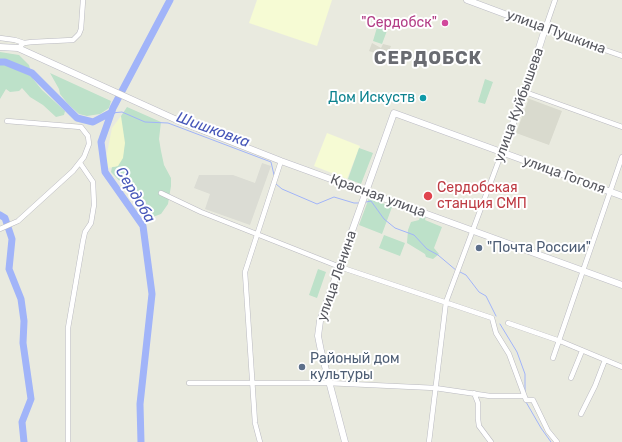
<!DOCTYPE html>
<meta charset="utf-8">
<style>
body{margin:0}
canvas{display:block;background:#e9eadf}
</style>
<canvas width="622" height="442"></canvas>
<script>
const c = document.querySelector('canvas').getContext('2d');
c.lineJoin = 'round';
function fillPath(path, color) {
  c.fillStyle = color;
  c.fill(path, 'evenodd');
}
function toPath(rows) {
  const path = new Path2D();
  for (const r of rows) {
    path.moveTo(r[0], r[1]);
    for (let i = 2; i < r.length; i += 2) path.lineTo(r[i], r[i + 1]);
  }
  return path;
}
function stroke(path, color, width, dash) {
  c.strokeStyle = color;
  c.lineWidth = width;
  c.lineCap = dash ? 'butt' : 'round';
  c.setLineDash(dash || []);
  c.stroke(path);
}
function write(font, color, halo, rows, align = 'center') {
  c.font = font + ' Rubik,sans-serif';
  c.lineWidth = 4;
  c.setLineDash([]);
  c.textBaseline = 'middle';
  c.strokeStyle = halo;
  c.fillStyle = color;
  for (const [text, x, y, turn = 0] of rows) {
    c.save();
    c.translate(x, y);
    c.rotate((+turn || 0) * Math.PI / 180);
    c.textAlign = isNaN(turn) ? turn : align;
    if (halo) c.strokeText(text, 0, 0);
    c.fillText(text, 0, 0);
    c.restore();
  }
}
const commercial = toPath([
 [257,0,332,0,317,46,249,23],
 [327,133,360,146,347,179,314,166]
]);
const industrial = toPath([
 [262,163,271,166,250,225,205,209,210,194,194,188,199,175,233,175,255,183]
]);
const education = toPath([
 [372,43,381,48,383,44,391,46,389,51,399,52,396,60,369,51],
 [527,98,562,111,549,145,516,133,528,101]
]);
const green = toPath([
 [378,24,388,28,382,44,373,41],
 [0,52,19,55,29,65,33,79,42,90,65,111,64,115,56,117,43,105,30,97,22,88,19,91,10,92,6,89,0,99],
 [50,73,111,101,109,108,100,114,87,116,79,114,68,104,60,94,59,89],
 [485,79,493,82,485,104,478,102],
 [127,107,161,122,159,139,161,151,164,165,171,178,171,186,168,204,161,214,150,218,131,193,111,172,112,167,118,166,121,116],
 [359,148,373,153,361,184,348,179],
 [369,198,392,207,382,234,359,225],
 [421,214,426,216,425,220,442,227,434,248,439,254,433,259,426,257,425,254,407,243,408,230,411,222,419,220],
 [384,235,405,243,400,256,379,248],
 [318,269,326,272,317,298,309,295]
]);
const sand = toPath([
 [121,116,125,143,123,158,118,166,108,168,106,158,112,128]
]);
const stream = toPath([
 [111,113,122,112,145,122,168,123,271,162,274,175],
 [276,184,282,189,317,204,334,197,354,203,359,203],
 [366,202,371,201,384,219,395,228,414,235,427,249,438,255,457,271],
 [460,272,466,275,479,292,486,296,496,316],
 [500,324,517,352,525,374,525,393],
 [526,402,541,428,551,442]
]);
const river = toPath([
 [0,62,5,62,32,73,77,118,93,122,112,112],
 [0,215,5,218,12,239,9,269,21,299,24,321,23,343,31,399,22,422,24,442],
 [141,442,140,404,152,294,143,226,105,172,101,142,113,108,170,0]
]);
const street = toPath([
 [555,0,545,29,622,56],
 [0,38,15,40,24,43],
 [18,48,24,43,32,42,73,40,79,34,81,29,83,0],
 [525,92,622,127],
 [161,193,201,212,340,267,492,318,496,333,509,354,526,400,533,400,548,431,557,442],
 [0,229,18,221,73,171,84,157,89,144,88,136,81,127,7,121],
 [508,323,560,341,622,367],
 [553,358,622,157],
 [571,378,582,351],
 [189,383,328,383,435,388,490,396,524,396],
 [474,393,478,403,478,419,479,426,491,442],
 [581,414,595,386,605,360],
 [68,442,68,328,83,241,85,232,91,223,94,205,93,182,80,163],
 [260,442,255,423,245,272,281,161],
 [429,442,446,302,502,152]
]);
const secondary = toPath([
 [467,0,545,29,525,92,502,152],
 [0,47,18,48,179,121,281,161,622,285],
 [345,442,321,351,318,336,320,321,394,113,622,196]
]);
const markers = [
 [445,23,4,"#d1479c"],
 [423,98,4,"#0f9aa8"],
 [428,196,5,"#e0444e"],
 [479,248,4,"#5c6f8a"],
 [302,367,4,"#5c6f8a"]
];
const hotelNames = [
 ["\"Сердобск\"",437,23]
];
const streetNames = [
 ["улица Пушкина",556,32,20],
 ["улица Куйбышева",519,105,-70],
 ["улица Гоголя",564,175,20],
 ["Красная улица",378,196,20],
 ["улица Ленина",337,276,-71]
];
const cultureNames = [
 ["Дом Искуств",415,98]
];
const healthNames = [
 ["Сердобская",437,188],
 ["станция СМП",437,204]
];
const serviceNames = [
 ["\"Почта России\"",487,248],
 ["Районый дом",310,359],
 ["культуры",310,375]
];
const waterNames = [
 ["Шишковка",213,130,20],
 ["Сердоба",135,195,59]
];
const districtNames = [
 ["СЕРДОБСК",428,59]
];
fillPath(commercial, '#f6fbd4');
fillPath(industrial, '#dbdcd4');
fillPath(education, '#d9dace');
fillPath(green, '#bde1c9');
fillPath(sand, '#f2f7ce');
stroke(stream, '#a1b4f9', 1);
stroke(river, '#a1b4f9', 7);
stroke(street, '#babac1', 5.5);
stroke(secondary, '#bcbcc5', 7);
stroke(street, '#fff', 4.5);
stroke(secondary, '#fff', 6);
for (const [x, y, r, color] of markers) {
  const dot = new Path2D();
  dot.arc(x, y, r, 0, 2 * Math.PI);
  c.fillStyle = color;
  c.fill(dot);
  stroke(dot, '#fff', 1.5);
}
write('14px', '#b23c85', '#fff', hotelNames, 'right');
write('14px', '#585960', '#fff', streetNames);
write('14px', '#0d838f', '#fff', cultureNames, 'right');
write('14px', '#be3a42', '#fff', healthNames, 'left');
write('14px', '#4e5e75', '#fff', serviceNames, 'left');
write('italic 15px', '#4757b9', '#fff', waterNames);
c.letterSpacing = '1px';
write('bold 18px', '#696b71', '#fff', districtNames);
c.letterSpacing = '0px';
</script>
